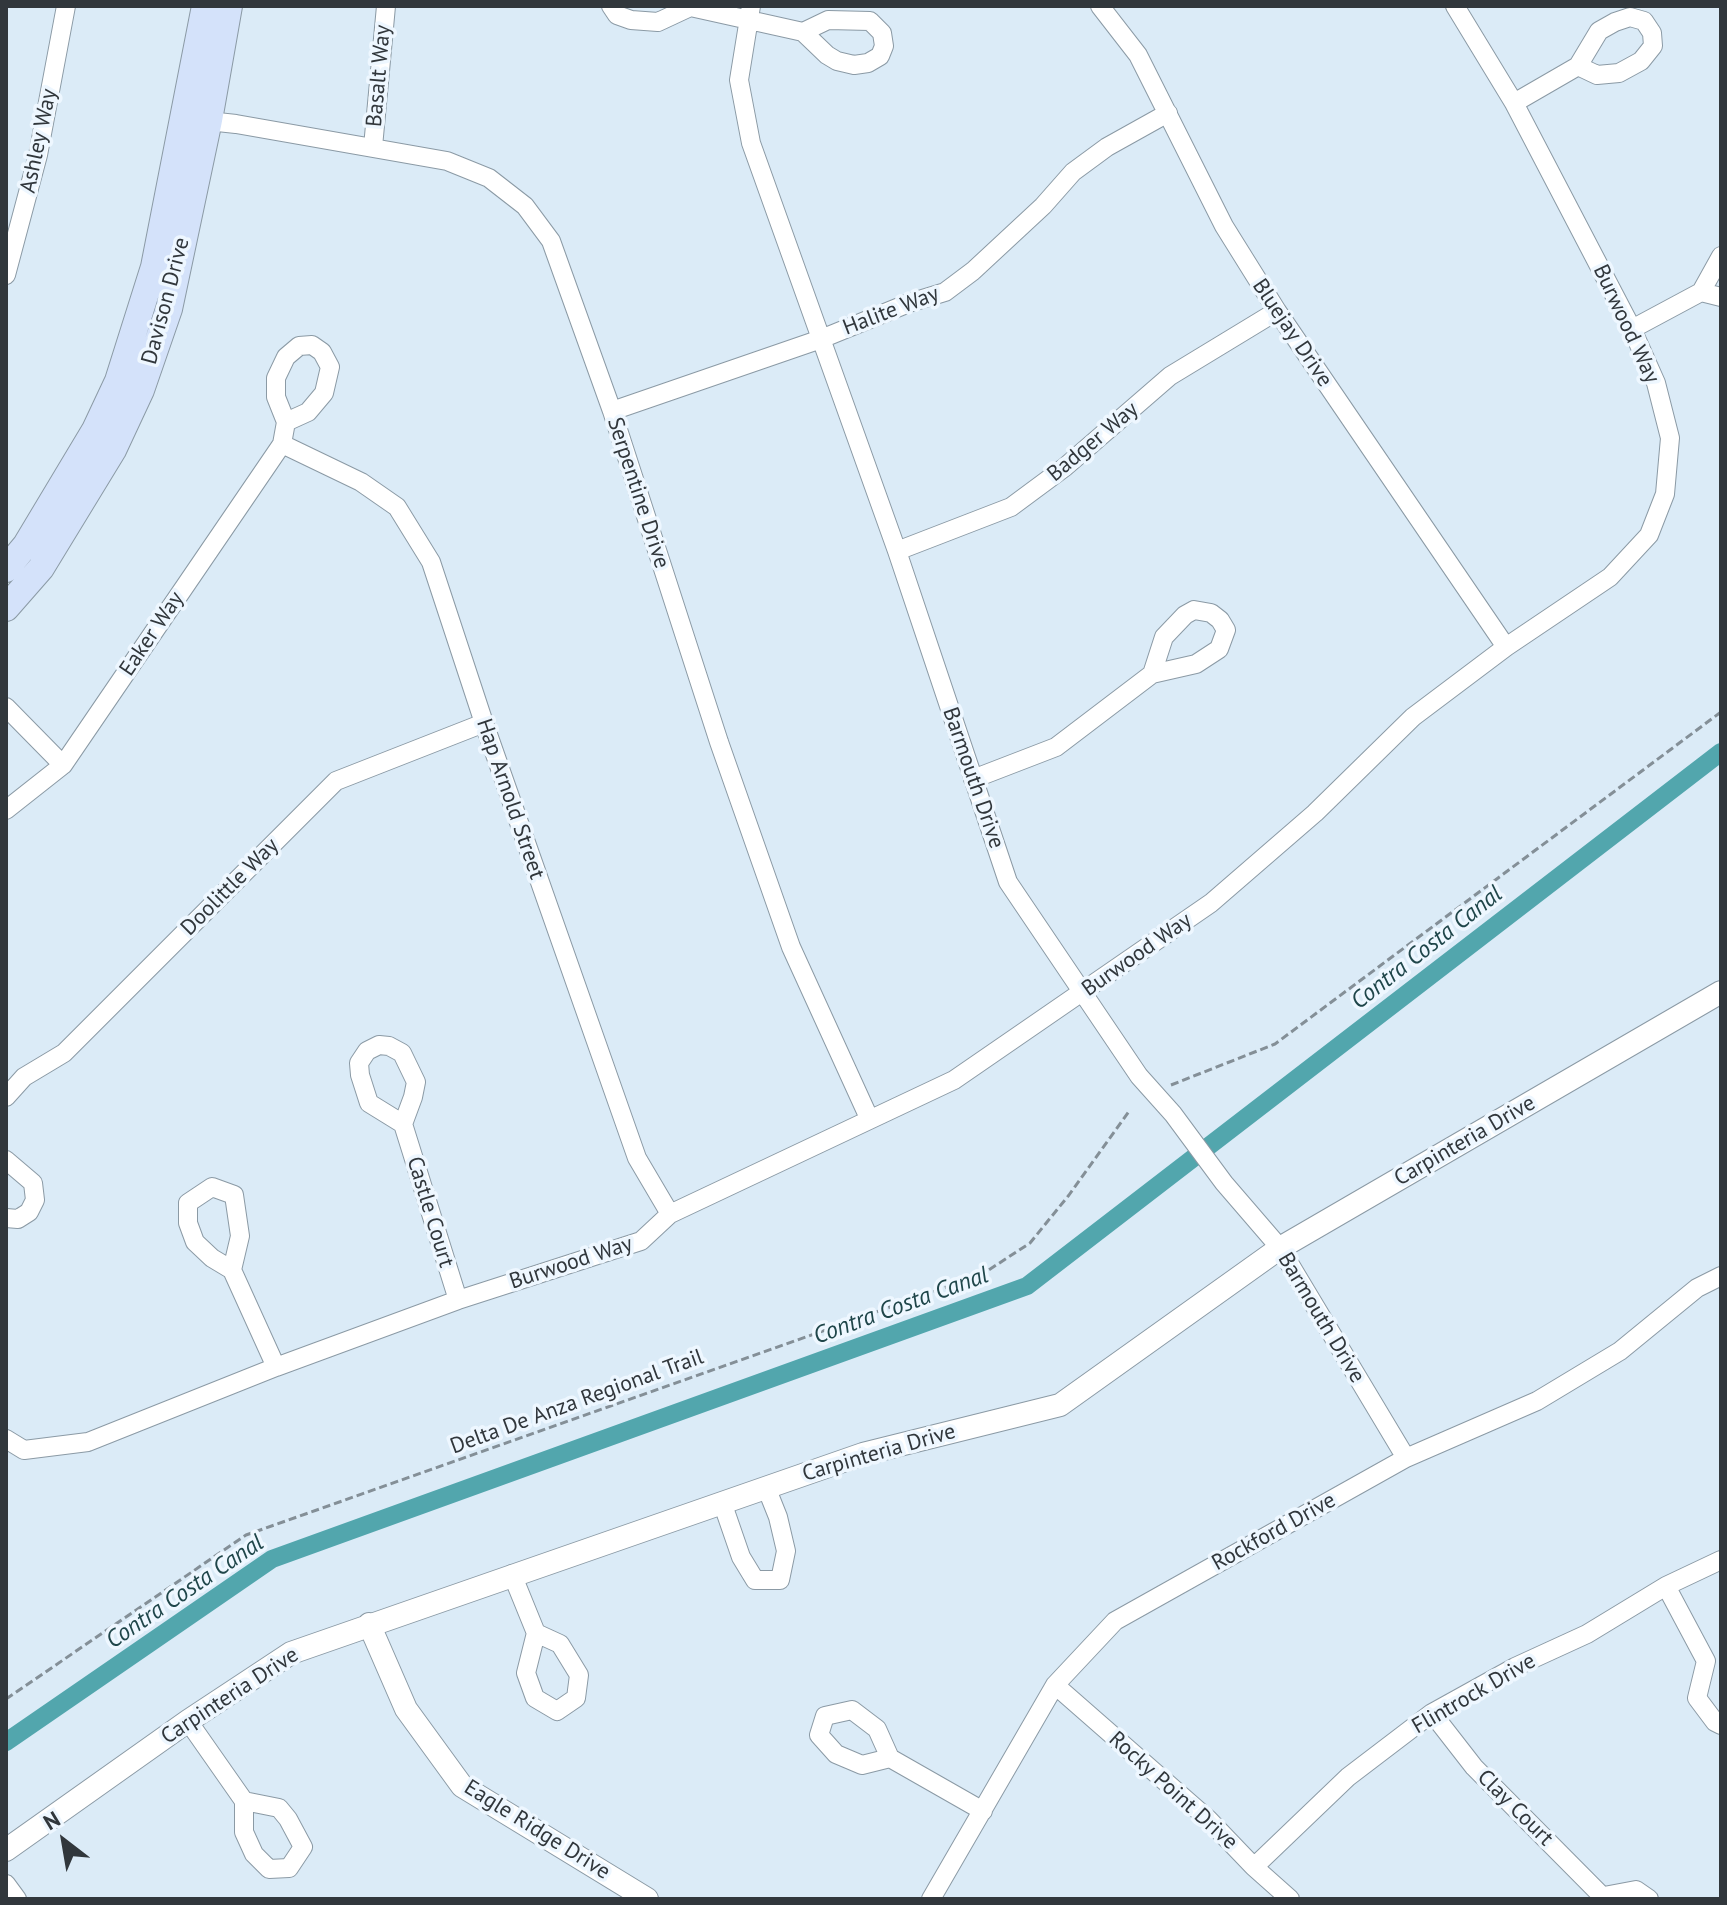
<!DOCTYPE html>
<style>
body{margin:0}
#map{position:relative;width:1727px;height:1905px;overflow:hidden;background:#dbebf7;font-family:"PT Sans",sans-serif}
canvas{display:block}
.frame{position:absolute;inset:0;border:8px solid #31373c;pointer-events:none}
.north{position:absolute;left:24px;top:1801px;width:80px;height:80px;-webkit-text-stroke:6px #eef7ff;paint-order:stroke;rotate:329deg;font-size:22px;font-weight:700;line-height:32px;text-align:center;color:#31373c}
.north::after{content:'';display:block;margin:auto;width:28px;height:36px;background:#31373c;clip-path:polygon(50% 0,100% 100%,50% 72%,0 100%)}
</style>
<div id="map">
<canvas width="1727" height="1905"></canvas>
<div class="frame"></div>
<div class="north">N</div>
</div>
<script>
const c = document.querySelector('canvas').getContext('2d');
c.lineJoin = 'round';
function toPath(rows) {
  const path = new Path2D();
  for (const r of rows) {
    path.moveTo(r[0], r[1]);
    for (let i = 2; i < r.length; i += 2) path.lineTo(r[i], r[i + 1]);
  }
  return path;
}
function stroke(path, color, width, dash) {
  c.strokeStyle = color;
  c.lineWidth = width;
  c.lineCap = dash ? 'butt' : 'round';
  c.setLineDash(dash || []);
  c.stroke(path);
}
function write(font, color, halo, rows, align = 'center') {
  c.font = font + ' "PT Sans",sans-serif';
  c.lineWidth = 7;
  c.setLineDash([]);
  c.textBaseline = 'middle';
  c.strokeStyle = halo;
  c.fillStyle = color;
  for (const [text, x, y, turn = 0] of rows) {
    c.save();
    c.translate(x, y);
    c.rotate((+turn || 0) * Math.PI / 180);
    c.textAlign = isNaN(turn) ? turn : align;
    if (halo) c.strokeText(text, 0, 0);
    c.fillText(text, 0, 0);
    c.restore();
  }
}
const canal = toPath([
 [6,1742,272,1559,1027,1286,1721,752]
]);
const path = toPath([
 [1171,1085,1275,1044,1721,712],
 [6,1699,246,1535,981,1275,1030,1243,1069,1195,1130,1110]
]);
const minor = toPath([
 [611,6,617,15,631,20,658,22,688,8],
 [686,6,803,32,827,55,837,61,854,65,868,63,880,56,884,46,882,33,870,21,828,20,803,32],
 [751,6,739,80,751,143,897,551,1008,882,1139,1076,1173,1114,1224,1183,1280,1248,1406,1458],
 [1100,6,1138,55,1224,226,1277,311,1506,647],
 [1514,103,1578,66,1599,31,1615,22,1630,17,1644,21,1652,33,1653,46,1641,61,1619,73,1597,75,1578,66],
 [199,120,236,124,447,161,489,178,525,206,551,241,612,411,719,742,791,947,869,1118],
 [373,147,386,6],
 [6,275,38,155,66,6],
 [1701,292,1721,297],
 [1632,329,1701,292,1721,256],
 [612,411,821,339,909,303,945,292,973,271,1043,206,1073,172,1107,147,1168,113],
 [282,444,361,482,397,507,431,562,484,723,637,1158,670,1214],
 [897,551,1011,507,1065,467,1170,376,1277,311],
 [6,707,63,765],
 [973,779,1056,747,1152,674,1196,664,1219,649,1226,630,1220,620,1211,613,1194,610,1185,615,1164,637,1152,674],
 [6,810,63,765,282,444,286,422,276,397,276,378,286,357,299,346,312,345,322,352,330,367,324,393,308,412,286,422],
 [6,1097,24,1077,64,1053,336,781,484,723],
 [403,1124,369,1103,360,1075,359,1063,367,1051,379,1045,389,1046,402,1053,416,1082,413,1097,403,1124,458,1300],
 [6,1160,33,1183,35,1200,29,1212,18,1219,6,1218],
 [232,1270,240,1236,234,1195,212,1187,188,1203,188,1223,195,1242,212,1258,232,1270,276,1367],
 [6,1439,24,1450,88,1442,276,1367,458,1300,641,1241,670,1214,954,1080,1211,903,1315,813,1413,717,1506,647,1610,577,1649,535,1665,494,1670,438,1656,383,1632,329,1514,103,1455,6],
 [722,1502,741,1557,755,1580,780,1580,786,1551,778,1517,766,1487],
 [512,1574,536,1633,526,1673,535,1698,557,1711,576,1698,579,1675,560,1644,536,1633],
 [1666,1586,1706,1661,1697,1698,1715,1722,1721,1725],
 [1055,1685,1208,1819,1254,1867,1290,1899],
 [1432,1713,1474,1767,1605,1899],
 [188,1721,244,1801,244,1832,254,1854,269,1869,289,1868,303,1847,288,1819,279,1808,244,1801],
 [890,1758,862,1765,836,1754,819,1735,825,1716,852,1710,877,1729,890,1758,983,1811],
 [1254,1867,1348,1777,1432,1713,1515,1667,1587,1634,1666,1586,1721,1560],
 [6,1884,17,1899],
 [1604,1896,1636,1890,1649,1899],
 [931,1899,1055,1685,1115,1621,1406,1458,1537,1401,1620,1351,1697,1288,1721,1276]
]);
const tertiary = toPath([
 [369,1624,406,1709,462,1786,647,1899],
 [6,1850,188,1721,291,1653,863,1454,1060,1405,1280,1248,1721,992]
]);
const secondary = toPath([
 [6,569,26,545,95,430,118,381,154,267,205,6],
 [6,608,41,568,113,450,141,390,169,309,209,120,229,6]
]);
const streetNames = [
 ["Basalt Way",379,76,-85],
 ["Ashley Way",39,141,-78],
 ["Davison Drive",166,301,-75],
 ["Halite Way",891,311,-21],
 ["Burwood Way",1626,324,65],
 ["Bluejay Drive",1292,333,56],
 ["Badger Way",1093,442,-40],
 ["Serpentine Drive",638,493,72],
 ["Eaker Way",152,634,-56],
 ["Barmouth Drive",973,778,71],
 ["Hap Arnold Street",510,799,71],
 ["Doolittle Way",230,887,-45],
 ["Burwood Way",1137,955,-35],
 ["Carpinteria Drive",1465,1141,-30],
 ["Castle Court",430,1212,73],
 ["Burwood Way",571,1263,-18],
 ["Barmouth Drive",1321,1318,59],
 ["Delta De Anza Regional Trail",577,1402,-20],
 ["Carpinteria Drive",879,1453,-16],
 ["Rockford Drive",1274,1532,-29],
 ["Flintrock Drive",1474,1694,-30],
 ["Carpinteria Drive",230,1696,-33],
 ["Rocky Point Drive",1173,1791,42],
 ["Clay Court",1515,1808,45],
 ["Eagle Ridge Drive",537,1830,32]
];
const waterNames = [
 ["Contra Costa Canal",1427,948,-38],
 ["Contra Costa Canal",901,1306,-20],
 ["Contra Costa Canal",185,1592,-34]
];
stroke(canal, '#52a6ad', 18);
stroke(minor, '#8b9aa5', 20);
stroke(tertiary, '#8b9aa5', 24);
stroke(secondary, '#8b9aa5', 28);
stroke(path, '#848f97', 3, [8, 4]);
stroke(minor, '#fff', 18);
stroke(tertiary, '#fff', 22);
stroke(secondary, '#d4e2fa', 26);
write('22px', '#31373c', '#eef7ff', streetNames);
write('italic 24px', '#1f464a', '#eef7ff', waterNames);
</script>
